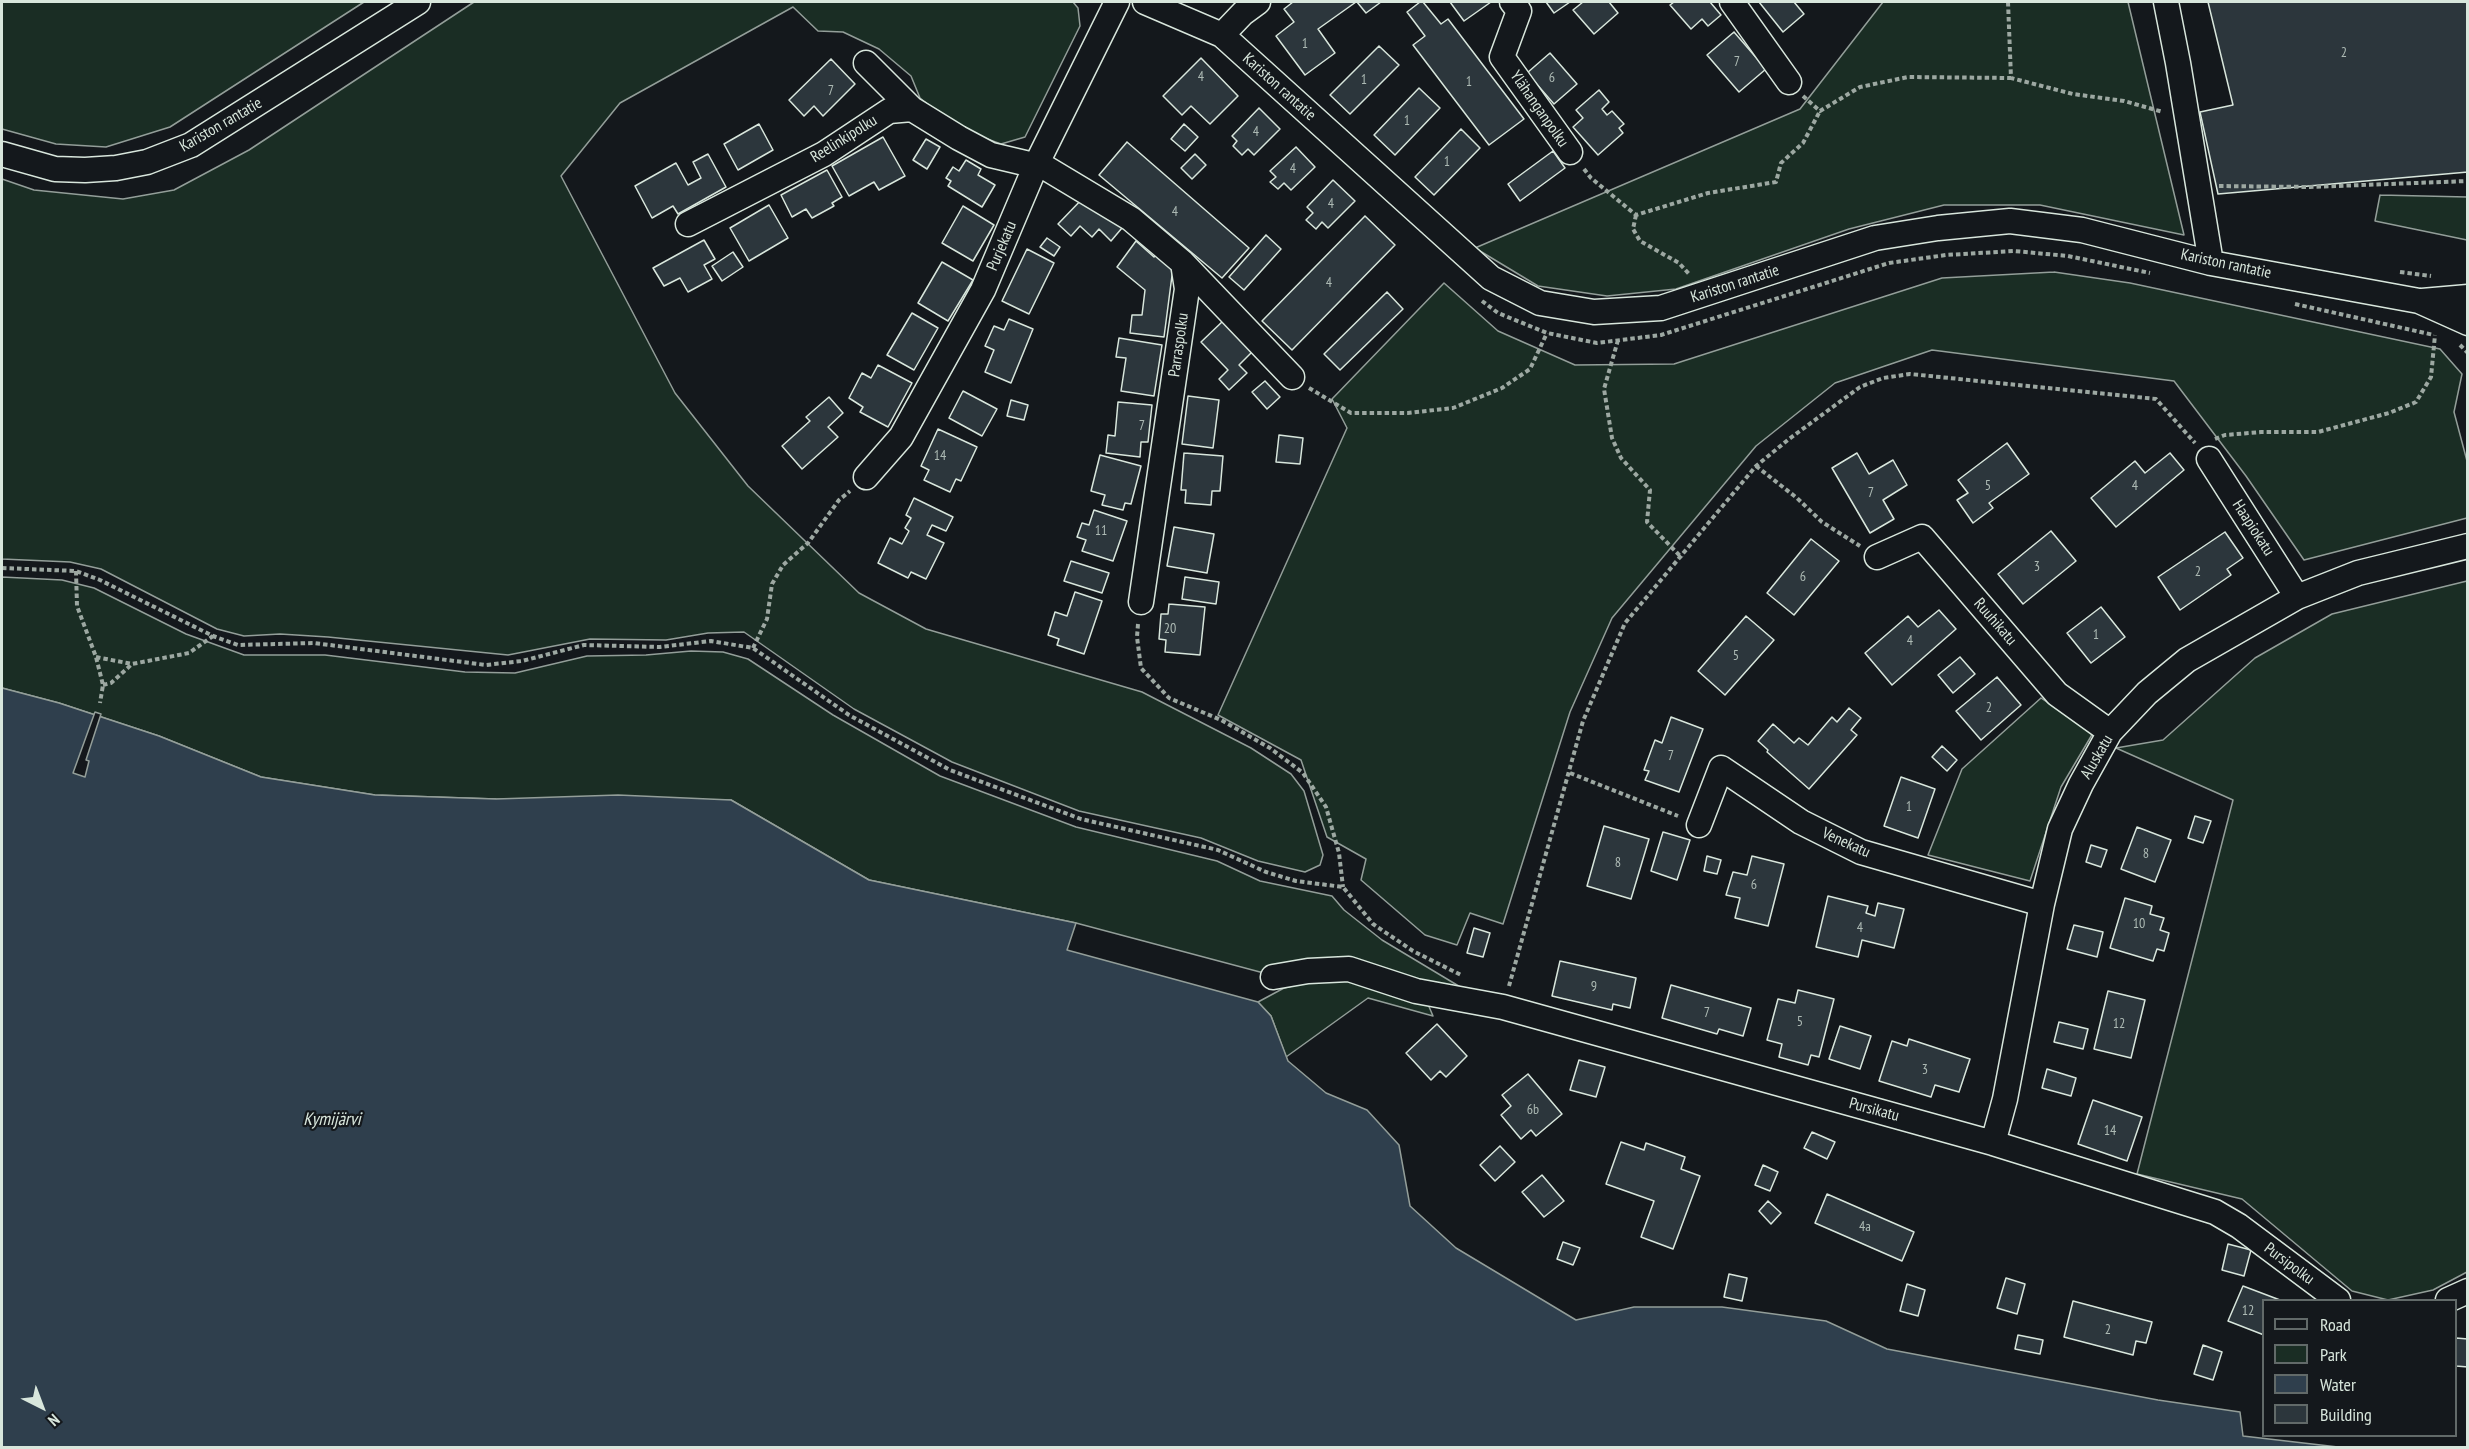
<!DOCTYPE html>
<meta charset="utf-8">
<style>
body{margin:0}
#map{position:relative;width:2469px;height:1449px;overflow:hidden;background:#14181c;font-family:"PT Sans Narrow",sans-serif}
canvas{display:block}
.frame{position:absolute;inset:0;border:3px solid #d8e6dc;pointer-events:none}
.legend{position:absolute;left:2262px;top:1299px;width:195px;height:138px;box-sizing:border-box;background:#14181c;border:2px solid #626a69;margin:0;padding:8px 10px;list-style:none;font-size:18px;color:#d8e6dc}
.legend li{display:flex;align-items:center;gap:12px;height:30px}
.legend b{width:30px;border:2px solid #626a69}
.north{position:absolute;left:12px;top:1377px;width:60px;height:60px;-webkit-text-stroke:4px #14181c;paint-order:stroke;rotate:138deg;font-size:16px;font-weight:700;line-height:24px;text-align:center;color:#d8e6dc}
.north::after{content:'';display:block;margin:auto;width:21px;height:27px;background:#d8e6dc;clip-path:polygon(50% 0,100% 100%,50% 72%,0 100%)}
</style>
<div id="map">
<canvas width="2469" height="1449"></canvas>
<div class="frame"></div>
<ul class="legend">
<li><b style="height:8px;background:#14181c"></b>Road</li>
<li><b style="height:16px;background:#1a2d24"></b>Park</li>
<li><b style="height:16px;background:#2f3f4d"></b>Water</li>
<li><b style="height:16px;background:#2c363c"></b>Building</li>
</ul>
<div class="north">N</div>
</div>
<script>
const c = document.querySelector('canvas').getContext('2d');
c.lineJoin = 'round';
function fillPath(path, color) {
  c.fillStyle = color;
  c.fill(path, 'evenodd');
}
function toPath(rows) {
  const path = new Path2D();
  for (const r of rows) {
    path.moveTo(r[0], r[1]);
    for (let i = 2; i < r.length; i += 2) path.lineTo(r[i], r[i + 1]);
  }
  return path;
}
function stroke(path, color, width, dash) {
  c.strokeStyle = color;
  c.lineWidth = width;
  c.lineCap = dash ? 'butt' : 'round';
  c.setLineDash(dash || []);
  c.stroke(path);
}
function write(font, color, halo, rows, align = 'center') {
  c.font = font + ' "PT Sans Narrow",sans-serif';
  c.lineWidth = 4.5;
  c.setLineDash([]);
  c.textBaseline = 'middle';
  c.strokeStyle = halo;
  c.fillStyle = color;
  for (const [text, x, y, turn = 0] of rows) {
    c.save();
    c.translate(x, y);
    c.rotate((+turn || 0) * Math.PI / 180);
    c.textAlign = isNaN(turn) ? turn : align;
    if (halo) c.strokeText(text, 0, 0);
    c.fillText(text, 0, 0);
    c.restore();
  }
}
const green = toPath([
 [2,2,364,2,170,127,106,147,56,144,2,129,2,2],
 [474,2,1073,2,1078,8,1080,26,1025,137,1001,144,957,128,920,98,911,76,879,49,843,32,818,31,793,7,620,103,561,176,675,393,748,486,859,593,926,629,1142,692,1251,748,1291,774,1304,791,1323,855,1320,865,1305,872,1258,861,1201,838,1079,811,952,762,854,709,744,632,708,633,666,640,590,639,508,655,328,637,280,634,244,636,217,629,101,569,70,562,2,559,2,179,34,190,123,199,174,190,249,150,474,2],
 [1883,2,2128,2,2184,235,2040,205,1944,205,1849,229,1676,289,1607,296,1538,286,1475,248,1800,109,1883,2],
 [2380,195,2467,197,2467,240,2375,221,2380,195],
 [2054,272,2130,283,2440,349,2462,374,2454,412,2467,461,2467,518,2304,560,2246,476,2174,381,1932,350,1835,383,1756,446,1612,618,1570,712,1503,924,1470,913,1457,945,1425,935,1361,880,1366,859,1327,837,1301,760,1218,715,1347,428,1332,399,1444,283,1498,331,1575,365,1674,364,1942,278,2054,272],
 [2,577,62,580,94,588,186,634,244,655,325,655,465,672,515,673,587,656,646,655,691,651,723,652,748,659,833,715,940,776,1076,827,1217,861,1260,881,1332,896,1344,910,1382,940,1462,988,1452,991,1325,959,1260,972,1076,923,869,880,731,800,496,799,375,795,261,777,159,736,59,703,2,688,2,577],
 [2467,581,2467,1272,2433,1290,2388,1300,2352,1291,2242,1199,2137,1174,2233,800,2116,748,2163,740,2255,658,2332,614,2467,581],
 [2041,698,2093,733,2061,787,2030,881,1928,855,1962,769,2041,698],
 [1329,977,1368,980,1427,1002,1433,1016,1368,998,1286,1057,1271,1016,1258,1002,1284,988,1329,977]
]);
const water = toPath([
 [2,688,59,703,159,736,261,777,375,795,496,799,618,795,731,800,869,880,1076,923,1067,950,1258,1002,1271,1016,1288,1061,1326,1093,1367,1110,1399,1145,1410,1206,1456,1248,1576,1320,1634,1307,1722,1307,1826,1321,1887,1349,2158,1400,2240,1412,2243,1436,2338,1447,2,1447,2,688]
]);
const pier = toPath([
 [95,712,101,714,86,760,89,761,85,777,73,773,95,712]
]);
const building = toPath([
 [1293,2,1356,2,1318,29,1335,53,1305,75,1276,36,1294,22,1284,9,1293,2],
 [1357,2,1381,2,1366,13,1357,2],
 [1420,2,1423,2,1441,24,1448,19,1524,119,1489,145,1413,45,1425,36,1407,12,1420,2],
 [1450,2,1491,2,1464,21,1450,2],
 [1546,2,1570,2,1554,13,1546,2],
 [1583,2,1609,2,1618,13,1594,34,1573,10,1583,2],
 [1674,2,1710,2,1721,15,1708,26,1702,19,1691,29,1670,5,1674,2],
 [1759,2,1794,2,1804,14,1783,32,1759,2],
 [2208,2,2468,2,2468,172,2218,194,2200,112,2233,105,2208,2],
 [1734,32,1766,69,1739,92,1707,55,1734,32],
 [1379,46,1399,65,1350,114,1330,95,1379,46],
 [1550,53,1577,84,1554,104,1527,73,1550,53],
 [1201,58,1238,96,1210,124,1191,106,1182,115,1163,96,1201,58],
 [831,59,855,84,823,116,814,106,804,116,789,100,831,59],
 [1419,88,1440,108,1395,155,1374,135,1419,88],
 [1599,90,1609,102,1602,109,1607,115,1612,111,1624,124,1619,128,1623,133,1598,155,1573,127,1583,118,1576,110,1599,90],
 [1259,108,1280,129,1254,155,1248,149,1242,155,1233,146,1237,141,1232,136,1259,108],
 [759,124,773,150,738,170,724,144,759,124],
 [1184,124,1198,137,1185,151,1171,139,1184,124],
 [1461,129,1480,148,1434,195,1415,177,1461,129],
 [883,137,905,176,879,190,874,182,849,196,832,166,883,137],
 [926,139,940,147,927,169,913,160,926,139],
 [1127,142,1249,248,1222,278,1099,175,1127,142],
 [1296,147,1315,167,1291,190,1284,183,1278,189,1270,182,1276,177,1270,171,1296,147],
 [1553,151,1565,168,1520,201,1508,184,1553,151],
 [708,154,726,187,678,214,673,206,652,218,635,186,676,163,688,185,701,178,693,162,708,154],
 [1195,154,1206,165,1192,179,1181,168,1195,154],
 [966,160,981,169,978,175,995,185,982,207,948,186,951,181,946,178,953,167,959,171,966,160],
 [827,170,842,197,832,203,834,206,812,218,806,209,792,217,781,195,827,170],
 [1333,180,1355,201,1328,228,1322,222,1316,229,1306,220,1313,213,1307,207,1333,180],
 [1086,195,1122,228,1111,241,1099,229,1092,237,1080,226,1071,236,1058,224,1086,195],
 [769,205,788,238,749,261,730,228,769,205],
 [963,206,994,225,973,261,942,243,963,206],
 [1365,216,1395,245,1292,350,1262,321,1365,216],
 [1266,235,1281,249,1244,290,1229,277,1266,235],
 [1047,238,1060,247,1054,256,1040,247,1047,238],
 [704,240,715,259,704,265,712,279,688,292,680,278,664,286,653,268,704,240],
 [1136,241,1154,257,1156,254,1173,268,1164,337,1130,333,1132,315,1142,315,1145,290,1117,267,1136,241],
 [1027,249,1054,263,1029,314,1002,301,1027,249],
 [733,252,743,267,722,281,712,266,733,252],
 [942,262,973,280,948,321,918,303,942,262],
 [1387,292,1403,309,1340,370,1324,354,1387,292],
 [912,313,938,328,914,370,887,355,912,313],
 [1009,319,1033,329,1011,383,985,372,994,350,985,346,994,326,1004,330,1009,319],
 [1223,321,1252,352,1239,365,1247,373,1229,390,1219,379,1228,370,1201,342,1223,321],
 [1119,338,1162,345,1154,396,1121,391,1126,358,1116,357,1119,338],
 [878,365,912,383,888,427,860,412,863,407,849,398,862,373,871,378,878,365],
 [1265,381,1280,397,1267,409,1252,392,1265,381],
 [963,391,997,409,982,436,949,418,963,391],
 [1188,396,1219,400,1213,448,1182,444,1188,396],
 [829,397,843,413,828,427,838,437,802,469,782,446,810,421,806,417,829,397],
 [1011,400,1028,405,1024,420,1007,416,1011,400],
 [1118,402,1152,405,1148,442,1141,442,1140,457,1106,453,1108,435,1115,436,1118,402],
 [938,429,977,447,961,481,956,479,950,492,924,480,929,470,921,466,938,429],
 [1279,435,1303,438,1300,464,1276,462,1279,435],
 [2007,443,2029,474,1989,503,1993,508,1973,523,1957,500,1968,493,1958,480,2007,443],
 [1184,453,1223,456,1220,491,1212,491,1211,505,1185,503,1186,490,1181,490,1184,453],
 [1857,453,1869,474,1893,460,1907,485,1883,500,1894,519,1870,533,1832,468,1857,453],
 [2170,453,2184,470,2116,527,2091,498,2135,461,2145,473,2170,453],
 [1100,455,1141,466,1131,504,1125,503,1123,510,1102,505,1105,495,1091,491,1100,455],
 [914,498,953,517,946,531,932,525,927,535,944,543,926,579,911,572,908,578,878,563,890,538,902,544,909,531,905,528,911,518,906,515,914,498],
 [1094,510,1127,521,1113,561,1082,551,1086,540,1077,537,1082,523,1089,525,1094,510],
 [1174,527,1214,534,1207,573,1167,566,1174,527],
 [2051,531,2076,561,2023,604,1998,574,2051,531],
 [2225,532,2243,558,2227,569,2231,575,2180,610,2158,577,2225,532],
 [1811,539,1839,561,1794,615,1767,593,1811,539],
 [1071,561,1109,573,1102,593,1064,581,1071,561],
 [1185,577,1219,582,1216,604,1182,599,1185,577],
 [1075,592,1102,601,1084,654,1057,645,1059,639,1048,635,1055,612,1067,616,1075,592],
 [1169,604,1205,607,1200,655,1165,652,1166,640,1159,639,1161,614,1168,614,1169,604],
 [2101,607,2125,637,2091,663,2067,633,2101,607],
 [1939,610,1956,629,1892,685,1865,653,1908,616,1918,627,1939,610],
 [1746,616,1774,640,1725,695,1698,671,1746,616],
 [1960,657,1975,674,1953,693,1938,675,1960,657],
 [1997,677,2021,705,1981,740,1956,711,1997,677],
 [1849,708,1861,718,1851,730,1857,735,1809,789,1767,752,1768,750,1758,741,1773,724,1794,743,1799,738,1808,745,1832,717,1837,722,1849,708],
 [1671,717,1703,729,1679,792,1645,780,1649,771,1644,770,1655,740,1662,743,1671,717],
 [1942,746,1957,760,1947,771,1932,757,1942,746],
 [1901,777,1935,789,1918,838,1884,826,1901,777],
 [2195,816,2211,821,2203,843,2188,838,2195,816],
 [1604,826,1649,839,1631,899,1587,886,1604,826],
 [2137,827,2171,840,2155,882,2121,869,2137,827],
 [1663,832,1690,840,1677,880,1651,871,1663,832],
 [2091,845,2107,850,2101,867,2086,862,2091,845],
 [1707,856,1721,860,1717,874,1704,871,1707,856],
 [1752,856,1784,864,1768,926,1735,918,1740,898,1726,895,1733,872,1747,875,1752,856],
 [1828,896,1868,906,1866,913,1875,916,1878,903,1904,909,1894,948,1862,940,1858,957,1816,947,1828,896],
 [2125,898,2152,906,2150,914,2164,918,2160,930,2169,933,2164,951,2157,949,2153,961,2110,948,2125,898],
 [2074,925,2103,932,2097,957,2067,949,2074,925],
 [1474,928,1490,933,1483,957,1467,953,1474,928],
 [1560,961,1636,978,1630,1008,1613,1004,1612,1010,1552,996,1560,961],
 [1671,985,1751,1008,1743,1036,1719,1029,1717,1034,1662,1018,1671,985],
 [1798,990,1834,999,1819,1057,1811,1055,1808,1065,1779,1057,1782,1044,1767,1040,1778,999,1795,1003,1798,990],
 [2108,991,2145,1000,2131,1058,2094,1049,2108,991],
 [2059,1022,2088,1029,2083,1049,2054,1042,2059,1022],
 [1437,1024,1467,1056,1446,1077,1440,1071,1431,1080,1406,1053,1437,1024],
 [1840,1026,1871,1036,1860,1069,1829,1059,1840,1026],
 [1909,1039,1970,1059,1959,1092,1935,1085,1931,1097,1879,1081,1892,1041,1907,1046,1909,1039],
 [1579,1060,1605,1067,1596,1097,1570,1090,1579,1060],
 [2047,1069,2076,1078,2071,1096,2042,1088,2047,1069],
 [1528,1074,1562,1114,1536,1136,1531,1130,1521,1139,1501,1115,1511,1106,1502,1095,1528,1074],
 [2093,1100,2142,1117,2127,1161,2078,1144,2093,1100],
 [1812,1132,1835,1142,1827,1159,1804,1148,1812,1132],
 [1621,1142,1644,1150,1646,1143,1685,1157,1681,1169,1700,1176,1673,1249,1641,1237,1654,1201,1606,1184,1621,1142],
 [1500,1146,1515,1162,1495,1181,1480,1165,1500,1146],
 [1763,1165,1778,1172,1770,1191,1755,1185,1763,1165],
 [1542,1175,1564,1201,1544,1217,1522,1192,1542,1175],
 [1827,1194,1914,1232,1902,1261,1815,1223,1827,1194],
 [1768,1201,1781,1213,1771,1224,1759,1211,1768,1201],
 [1563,1242,1580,1248,1573,1265,1557,1259,1563,1242],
 [2228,1244,2251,1250,2244,1276,2222,1270,2228,1244],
 [1729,1274,1747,1278,1742,1301,1724,1297,1729,1274],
 [2006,1278,2025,1284,2017,1314,1997,1308,2006,1278],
 [1907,1284,1925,1290,1918,1316,1900,1311,1907,1284],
 [2243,1286,2280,1300,2264,1300,2264,1335,2228,1321,2243,1286],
 [2073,1301,2152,1322,2146,1343,2136,1341,2133,1355,2064,1337,2073,1301],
 [2018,1335,2043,1340,2040,1354,2015,1349,2018,1335],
 [2456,1338,2468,1339,2468,1367,2456,1366,2456,1338],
 [2203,1345,2222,1352,2213,1380,2194,1374,2203,1345]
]);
const path = toPath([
 [2008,2,2011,78,2073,94,2124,101,2163,112],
 [1803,96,1820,111,1860,87,1908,77,2011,78],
 [1584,169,1591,178,1636,215,1708,193,1776,182,1781,163,1803,143,1820,111],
 [2219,186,2310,187,2468,181],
 [1636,215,1633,229,1640,241,1679,263,1690,275],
 [2400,272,2431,276],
 [1482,301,1498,313,1547,333,1597,343,1661,335,1889,263,1946,255,2014,251,2068,256,2150,273],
 [2295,304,2434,335],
 [1618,340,1604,389,1612,438,1621,458,1650,490,1647,522,1682,558],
 [2460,345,2468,353],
 [1309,388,1351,413,1408,413,1453,408,1502,388,1530,369,1547,333],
 [2215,439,2225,435,2261,432,2318,432,2389,413,2416,402,2431,377,2435,335],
 [1756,466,1797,498,1822,522,1860,546],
 [2,568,76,571,100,580,213,636,238,645,314,643,486,665,522,661,584,645,660,647,711,641,753,648,849,715,950,770,1081,819,1218,850,1266,872,1296,881,1343,887,1373,924,1413,951,1461,975],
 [76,571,77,606,96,657,103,685,100,703],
 [1138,624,1137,637,1141,668,1169,698,1221,720,1270,748,1303,773,1326,807,1339,853,1343,887],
 [753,648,767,619,772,584,783,565,808,543,839,500,850,491],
 [96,657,132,664],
 [103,685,111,683,132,664,189,653,213,636],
 [1570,773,1678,816],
 [1509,986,1583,721,1625,623,1756,466,1789,439,1860,387,1883,378,1910,374,2156,399,2195,443]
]);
const minor = toPath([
 [1145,2,1222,35,1491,278,1540,303,1594,312,1661,308,1875,238,1938,228,2010,221,2082,230,2211,263,2419,301,2468,323],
 [1512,2,1519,11,1502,57,1570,152],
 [1732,2,1789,82],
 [2166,2,2178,63,2211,263],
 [1222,35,1243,13,1258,2],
 [866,63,912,109],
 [2,154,55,169,85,170,116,168,147,162,191,145,418,2],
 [688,224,824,154,889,111,912,109,959,138,991,155,1046,168,1131,219,1183,263,1187,289,1141,602],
 [1183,263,1292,377],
 [2422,301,2468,297],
 [2209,459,2297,597],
 [866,477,901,437,983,290,1036,165,1117,2],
 [1877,557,1922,537,2057,694,2110,732],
 [1699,825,1721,768,1801,822,1861,852,2042,904],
 [1273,977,1308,971,1349,969,1416,991,1503,1007,1993,1143,2215,1212,2239,1226,2338,1300],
 [1993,1143,2005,1099,2042,904,2060,829,2081,784,2110,732,2147,693,2187,660,2297,597,2358,573,2468,546],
 [2448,1300,2468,1291]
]);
const numberNames = [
 ["1",1305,44],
 ["2",2344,53],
 ["7",1737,62],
 ["4",1201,77],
 ["6",1552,78],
 ["1",1364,80],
 ["1",1469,82],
 ["7",831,91],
 ["1",1407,121],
 ["4",1256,132],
 ["1",1447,162],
 ["4",1293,169],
 ["4",1331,204],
 ["4",1175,212],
 ["4",1329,283],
 ["7",1142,426],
 ["14",940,456],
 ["5",1988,486],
 ["4",2135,486],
 ["7",1871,493],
 ["11",1101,531],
 ["3",2037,567],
 ["2",2198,572],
 ["6",1803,577],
 ["20",1170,629],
 ["1",2096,635],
 ["4",1910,641],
 ["5",1736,656],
 ["2",1989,708],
 ["7",1671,756],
 ["1",1909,807],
 ["8",2146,854],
 ["8",1618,863],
 ["6",1754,885],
 ["10",2139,924],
 ["4",1860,928],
 ["9",1594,987],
 ["7",1707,1013],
 ["5",1800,1022],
 ["12",2119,1024],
 ["3",1925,1070],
 ["6b",1533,1110],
 ["14",2110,1131],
 ["4a",1865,1227],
 ["12",2248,1311],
 ["2",2108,1330]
];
const streetNames = [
 ["Kariston rantatie",1279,87,42],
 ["Ylähanganpolku",1539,109,55],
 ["Kariston rantatie",221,125,-30],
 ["Reelinkipolku",844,139,-32],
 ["Purjekatu",1002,246,-67],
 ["Kariston rantatie",2226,264,12],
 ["Kariston rantatie",1735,284,-18],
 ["Parraspolku",1179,345,-82],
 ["Haapiokatu",2253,528,57],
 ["Ruuhikatu",1995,622,49],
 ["Aluskatu",2097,757,-60],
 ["Venekatu",1846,843,24],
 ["Pursikatu",1874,1110,15],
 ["Pursipolku",2289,1264,37]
];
const waterNames = [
 ["Kymijärvi",332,1120]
];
fillPath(green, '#1a2d24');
stroke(green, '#939e99', 1.5);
fillPath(water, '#2f3f4d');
stroke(water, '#939e99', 1.5);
fillPath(pier, '#14181c');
stroke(pier, '#939e99', 1.5);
fillPath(building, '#2c363c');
stroke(building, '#d8e6dc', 1.5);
stroke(minor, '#d8e6dc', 27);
stroke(path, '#9da8a2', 4, [4.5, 3]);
stroke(minor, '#14181c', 24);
write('14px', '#adbab4', null, numberNames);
write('16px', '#d8e6dc', '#14181c', streetNames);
write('italic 18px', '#d8e6dc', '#14181c', waterNames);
</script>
